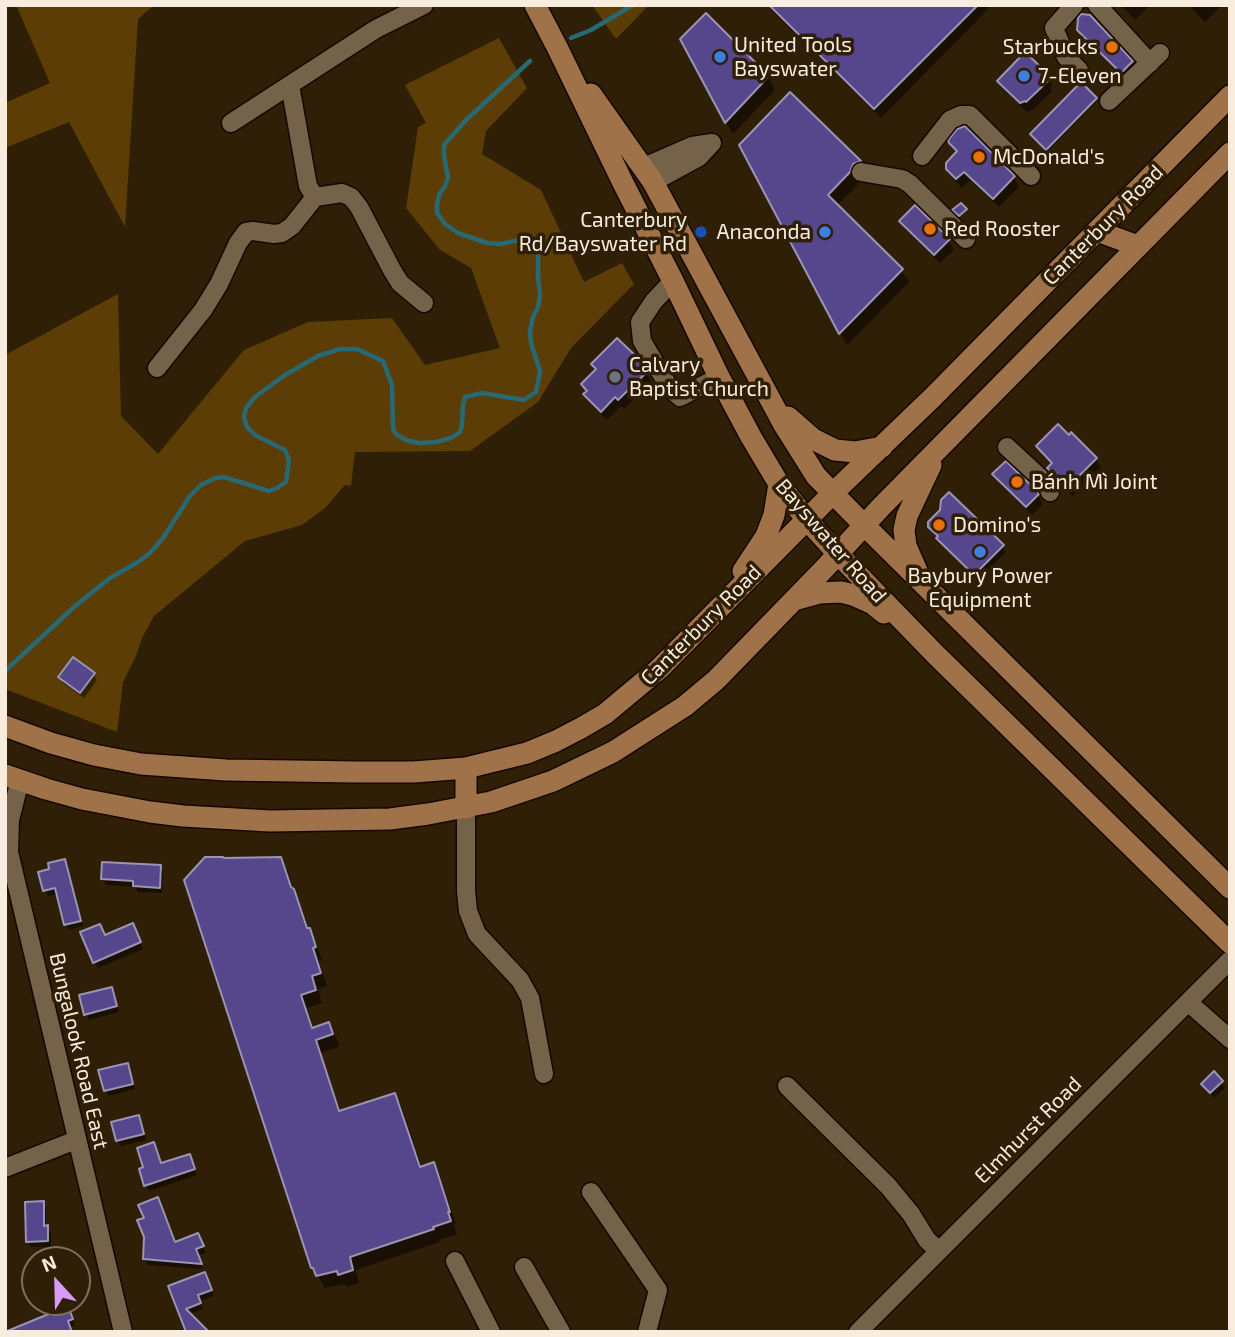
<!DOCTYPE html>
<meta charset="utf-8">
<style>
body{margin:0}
#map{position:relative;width:1235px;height:1337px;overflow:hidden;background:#2f1f07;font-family:"Exo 2",sans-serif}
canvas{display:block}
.frame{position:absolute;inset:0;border:7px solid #f7ecde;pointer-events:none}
.north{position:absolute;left:21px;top:1246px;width:70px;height:70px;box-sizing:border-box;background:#2f1f07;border:2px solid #7f715d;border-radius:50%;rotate:338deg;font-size:19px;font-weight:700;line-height:28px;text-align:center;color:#f7ecde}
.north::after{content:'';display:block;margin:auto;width:24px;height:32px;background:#d79bf9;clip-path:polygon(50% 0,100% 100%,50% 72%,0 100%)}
</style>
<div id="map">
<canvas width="1235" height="1337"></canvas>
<div class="frame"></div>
<div class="north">N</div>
</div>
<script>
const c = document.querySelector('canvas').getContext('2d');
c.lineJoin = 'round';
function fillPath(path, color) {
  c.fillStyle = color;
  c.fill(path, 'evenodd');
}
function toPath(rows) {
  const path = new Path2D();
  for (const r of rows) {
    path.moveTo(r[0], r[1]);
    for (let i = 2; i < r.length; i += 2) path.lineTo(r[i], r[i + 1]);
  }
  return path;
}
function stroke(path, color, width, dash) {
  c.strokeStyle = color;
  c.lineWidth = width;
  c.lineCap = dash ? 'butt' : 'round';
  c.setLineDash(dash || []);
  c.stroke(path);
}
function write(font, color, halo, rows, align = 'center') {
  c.font = font + ' "Exo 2",sans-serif';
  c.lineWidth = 7;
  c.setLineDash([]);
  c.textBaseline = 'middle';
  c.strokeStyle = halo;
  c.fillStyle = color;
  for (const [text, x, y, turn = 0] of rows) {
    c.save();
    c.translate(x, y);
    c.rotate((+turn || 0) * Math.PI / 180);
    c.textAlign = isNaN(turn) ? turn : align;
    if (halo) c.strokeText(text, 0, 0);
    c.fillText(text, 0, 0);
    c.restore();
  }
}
const green = toPath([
 [16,5,154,5,138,19,125,227,69,122,5,148,5,103,50,83],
 [592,5,649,5,616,39],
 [499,38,527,88,486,131,482,154,541,190,584,282,622,263,634,284,571,348,538,402,470,451,355,452,351,486,345,485,325,508,302,525,245,541,154,616,142,638,136,656,123,682,117,732,5,689,5,355,118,294,121,416,158,454,244,350,308,322,392,318,425,365,500,348,471,268,440,250,406,208,418,127,426,123,405,85]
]);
const shadow = toPath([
 [769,5,992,5,881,118,771,10],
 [1121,5,1150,5,1135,20],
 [1189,5,1219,5,1220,7,1205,22],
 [1079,29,1131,62,1137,71,1127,81,1085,39],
 [1025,54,1047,75,1052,85,1050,87,1052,91,1032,111,1027,112,1004,90,999,81],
 [768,77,775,90,733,134,726,122],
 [790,95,860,162,867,174,860,177,857,186,836,206,901,270,909,282,847,345,741,145],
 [1095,99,1097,101,1048,151,1033,137],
 [965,128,1014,177,1019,187,999,207,970,180,962,188,953,179,948,169,957,154,951,143],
 [901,221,949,240,954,250,940,263,907,231],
 [639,361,651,382,624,409,621,406,607,420,591,404,586,395,588,393,583,385],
 [1038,446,1096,459,1101,468,1073,496,1054,478,1049,469,1053,465,1043,456],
 [995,474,1036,492,1043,504,1032,515,1000,484],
 [930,526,1002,546,1006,552,978,580,942,544],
 [93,674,97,680,84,698,63,683,60,677],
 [280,859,288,872,295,894,300,904,309,929,316,942,322,960,319,961,327,986,318,989,322,1003,307,1008,314,1029,328,1024,336,1037,339,1047,321,1053,341,1113,395,1095,402,1107,422,1168,433,1164,440,1177,456,1224,454,1225,457,1234,439,1240,440,1242,356,1270,359,1283,347,1287,345,1284,325,1288,313,1268],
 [65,861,68,867,83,926,69,930,66,924,58,894,48,896,45,890,51,871],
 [160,867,163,873,162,893,138,892,135,887,106,885,103,879],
 [135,931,143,949,98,968,95,962,105,937],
 [111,989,115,994,119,1012,89,1020,85,1014],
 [127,1065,130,1071,135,1089,109,1096,105,1090],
 [1214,1074,1225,1088,1214,1098,1203,1084],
 [138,1117,142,1123,146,1140,121,1146,117,1141],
 [154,1144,162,1165,190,1156,197,1175,149,1191,146,1185,145,1168],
 [43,1203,46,1209,46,1227,51,1233,51,1247,31,1247,28,1241],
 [200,1241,206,1253,198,1255,203,1269,148,1265,144,1259,175,1244],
 [207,1279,214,1296,200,1301,203,1309,189,1314,206,1332,181,1332,186,1327,170,1287],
 [50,1302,66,1302,75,1325,70,1327,54,1313]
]);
const stream = toPath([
 [571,38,591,30,633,5],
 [5,671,74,607,110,578,138,562,150,553,163,538,190,496,201,485,215,478,224,477,269,491,277,488,286,482,289,460,285,450,255,435,247,427,244,417,246,408,255,397,285,375,318,356,340,349,357,349,383,361,392,385,393,429,397,435,406,440,419,443,436,442,451,438,460,432,462,425,463,405,465,397,482,393,524,400,536,392,540,371,531,343,530,331,533,317,538,307,540,295,538,277,538,250,536,242,529,238,500,244,487,243,458,233,445,224,437,213,437,204,439,195,445,186,448,178,444,156,444,145,466,120,530,61]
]);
const building = toPath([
 [769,5,978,5,874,109,769,5],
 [706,13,769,76,725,123,680,39,706,13],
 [1081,14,1090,15,1133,61,1121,73,1077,30,1078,18,1081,14],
 [1025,52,1048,74,1045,77,1048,81,1026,102,1025,101,1020,103,997,81,1025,52],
 [1081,82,1097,98,1046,150,1030,134,1081,82],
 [790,92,861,161,853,164,850,172,828,195,903,269,839,334,739,145,790,92],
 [965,126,1015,176,993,199,964,172,956,179,946,169,946,163,957,151,949,143,948,140,957,129,965,126],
 [961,203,967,209,959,216,952,210,961,203],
 [915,205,950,239,934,255,899,221,915,205],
 [617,338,640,360,647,372,618,400,615,397,601,412,583,394,587,391,581,384,596,369,591,364,617,338],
 [1058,424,1069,435,1071,432,1097,458,1067,488,1047,468,1052,463,1036,446,1058,424],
 [1006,461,1037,491,1039,494,1026,507,992,474,1006,461],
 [949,492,1004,545,974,575,936,538,938,536,928,527,928,522,940,510,941,500,949,492],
 [73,657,95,673,80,693,58,677,73,657],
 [205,857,223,857,224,858,281,857,291,887,294,889,307,928,310,928,316,947,313,948,321,973,312,976,316,990,301,995,312,1028,329,1022,333,1034,316,1040,339,1111,395,1093,420,1167,434,1162,450,1212,448,1212,451,1221,433,1227,434,1229,350,1257,353,1270,338,1275,337,1271,316,1276,313,1268,311,1268,184,880,205,857],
 [65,859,81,921,64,925,55,888,43,891,38,872,49,869,48,863,65,859],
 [102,862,161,865,160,888,133,886,133,881,101,879,102,862],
 [133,923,141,942,93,963,80,932,100,924,105,935,133,923],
 [112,987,117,1006,84,1015,79,995,112,987],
 [128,1063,133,1084,104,1091,98,1070,128,1063],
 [1214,1071,1223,1081,1210,1093,1201,1084,1214,1071],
 [139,1115,144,1134,116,1141,111,1122,139,1115],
 [154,1142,161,1163,190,1154,195,1169,144,1186,139,1169,143,1167,137,1148,154,1142],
 [158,1197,175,1242,198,1233,204,1246,196,1249,202,1264,143,1259,144,1237,137,1220,144,1218,138,1205,158,1197],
 [44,1201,44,1226,48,1225,48,1241,26,1242,25,1202,44,1201],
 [205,1272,212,1290,198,1295,201,1303,186,1309,209,1332,186,1332,168,1286,205,1272],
 [68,1306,73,1319,68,1321,72,1332,5,1332,68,1306]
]);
const minor = toPath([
 [1074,5,1054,28,1066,57,1079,70],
 [1097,5,1150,63],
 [290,85,308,186,315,197,342,193,351,197,359,207,392,270,400,283,424,303],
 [1109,101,1160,53],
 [231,123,376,29,424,5],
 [922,156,950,120,961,115,970,115,1031,176],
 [644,167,692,146,712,143],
 [861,172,902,179,910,184,966,239],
 [653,182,699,157,712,143],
 [673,281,654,301,640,322,642,341,669,387,680,397,719,377],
 [157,368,203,310,219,284,238,243,246,232,253,231,274,234,282,233,292,226,315,197],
 [1007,447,1047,484,1050,492],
 [20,780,10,820,9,852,123,1332],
 [466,808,466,891,468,911,477,934,520,980,530,998,544,1074],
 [1188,1002,1230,1039],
 [787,1086,888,1186,911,1214,927,1240,939,1251],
 [5,1168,76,1140],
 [591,1192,658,1290,647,1332],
 [455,1261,491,1332],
 [524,1267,561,1332],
 [858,1332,1230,960]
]);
const major = toPath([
 [535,5,557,47,623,183,673,281,719,377,751,437,779,484,807,520,838,554,935,654,1230,943],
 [591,94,653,182,784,425,816,476,864,525,1230,888],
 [1097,231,1138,246],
 [788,417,813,439,835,450,855,452,882,447],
 [743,571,766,536,774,515,779,484],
 [917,571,906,546,904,530,907,516,931,465],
 [797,599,819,593,841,592,853,595,873,604,884,613],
 [5,726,51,743,94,755,141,764,226,770,356,772,414,772,466,768,527,753,556,741,581,728,605,714,659,669,833,493,932,398,1230,96],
 [466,768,466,808],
 [5,775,46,789,82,799,150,812,183,816,270,821,390,819,428,814,491,802,553,781,613,752,685,706,716,680,825,568,881,507,1230,153]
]);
const markers = [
 [1112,47,7,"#e8710a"],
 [720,57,7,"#3f7fe0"],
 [1024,76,7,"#3f7fe0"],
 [979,157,7,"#e8710a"],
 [930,229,7,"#e8710a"],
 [701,232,7,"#1a4fb4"],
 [825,232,7,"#3f7fe0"],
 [615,377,7,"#6b7280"],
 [1017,482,7,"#e8710a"],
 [939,525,7,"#e8710a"],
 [980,552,7,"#3f7fe0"]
];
const poiNames = [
 ["United Tools",734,45],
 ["Bayswater",734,69],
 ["Starbucks",1098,47,"right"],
 ["7-Eleven",1038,76],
 ["McDonald's",993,157],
 ["Canterbury",687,220,"right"],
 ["Rd/Bayswater Rd",687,244,"right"],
 ["Red Rooster",944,229],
 ["Anaconda",811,232,"right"],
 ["Calvary",629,365],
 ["Baptist Church",629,389],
 ["Bánh Mì Joint",1031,482],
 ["Domino's",953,525],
 ["Baybury Power",980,576,"center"],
 ["Equipment",980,600,"center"]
];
const streetNames = [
 ["Canterbury Road",1103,225,-45],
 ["Bayswater Road",831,541,49],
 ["Canterbury Road",701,625,-45],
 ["Bungalook Road East",79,1051,77],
 ["Elmhurst Road",1028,1130,-45]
];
fillPath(green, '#5c3d05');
fillPath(shadow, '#0007');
stroke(stream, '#286973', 4.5);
fillPath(building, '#56468c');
stroke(building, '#9995b3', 2);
stroke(minor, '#160800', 21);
stroke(major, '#160800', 24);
stroke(minor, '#746249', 18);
stroke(major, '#a0724a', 21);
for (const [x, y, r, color] of markers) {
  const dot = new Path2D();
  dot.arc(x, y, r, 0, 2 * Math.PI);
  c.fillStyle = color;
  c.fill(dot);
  stroke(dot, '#2f1f07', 2.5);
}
write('21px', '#f7ecde', '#2f1f07', poiNames, 'left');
write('21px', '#f7ecde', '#2f1f07', streetNames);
</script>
